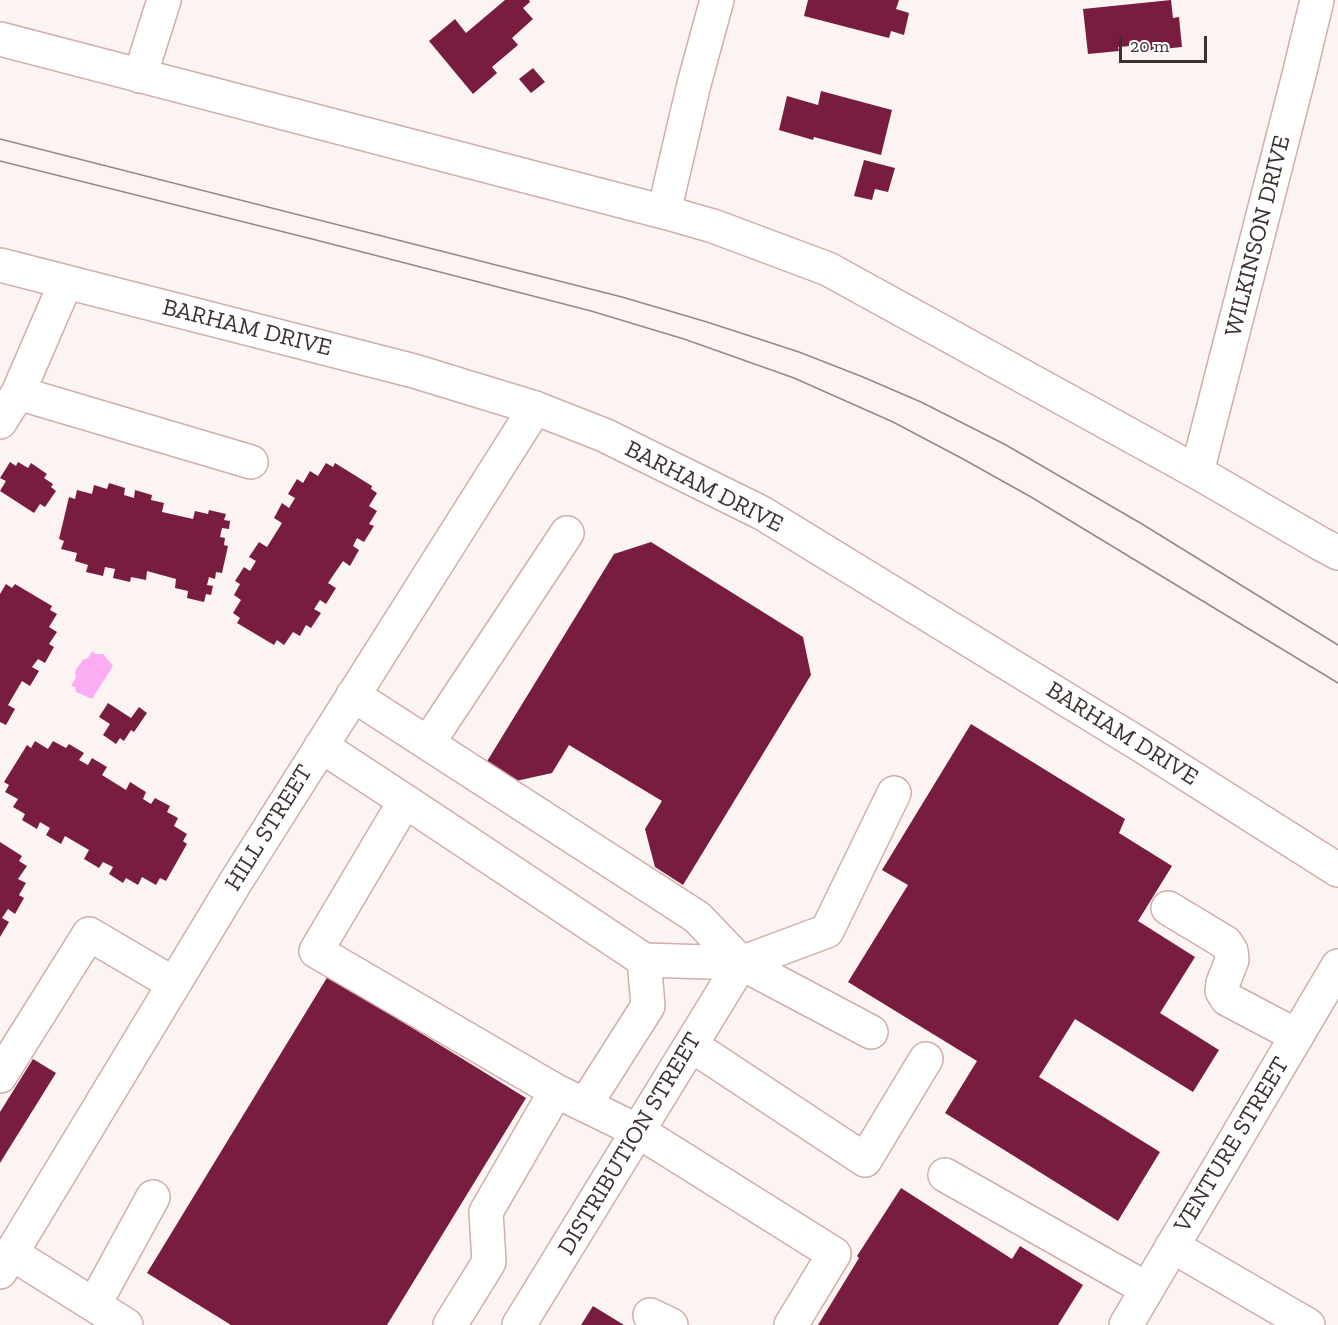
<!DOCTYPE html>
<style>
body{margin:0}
#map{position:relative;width:1338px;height:1325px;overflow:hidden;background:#fbf4f3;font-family:"Zilla Slab",serif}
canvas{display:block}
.scale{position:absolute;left:1119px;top:36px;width:88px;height:27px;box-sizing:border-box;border:3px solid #3e302e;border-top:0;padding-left:8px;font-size:18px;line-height:21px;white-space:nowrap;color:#3e302e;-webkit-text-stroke:4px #fff;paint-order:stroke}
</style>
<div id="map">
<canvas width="1338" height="1325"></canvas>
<div class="scale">20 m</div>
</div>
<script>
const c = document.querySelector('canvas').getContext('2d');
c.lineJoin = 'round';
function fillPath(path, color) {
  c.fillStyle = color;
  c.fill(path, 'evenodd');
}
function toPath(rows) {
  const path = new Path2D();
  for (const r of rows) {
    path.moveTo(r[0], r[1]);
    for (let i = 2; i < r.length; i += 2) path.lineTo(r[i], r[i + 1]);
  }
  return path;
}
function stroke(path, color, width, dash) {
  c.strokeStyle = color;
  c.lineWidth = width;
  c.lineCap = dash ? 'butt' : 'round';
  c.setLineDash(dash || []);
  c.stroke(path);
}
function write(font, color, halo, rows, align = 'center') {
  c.font = font + ' "Zilla Slab",serif';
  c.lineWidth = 6;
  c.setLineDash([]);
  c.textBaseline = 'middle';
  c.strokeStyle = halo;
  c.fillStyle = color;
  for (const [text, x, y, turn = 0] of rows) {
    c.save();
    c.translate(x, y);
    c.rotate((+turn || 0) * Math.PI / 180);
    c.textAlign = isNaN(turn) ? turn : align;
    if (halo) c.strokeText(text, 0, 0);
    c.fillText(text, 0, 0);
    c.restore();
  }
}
const water = toPath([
 [92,651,95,654,103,654,113,666,92,699,76,692,75,687,71,686,76,677,75,673,76,669,83,660,88,658]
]);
const building = toPath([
 [505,0,529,0,530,2,523,8,533,19,512,38,518,45,492,67,497,73,473,94,429,41,455,19,466,33],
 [808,0,899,0,896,9,909,13,904,35,891,31,889,38,804,16],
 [1171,0,1173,18,1179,17,1182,47,1143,51,1143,45,1118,47,1119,51,1088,54,1083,9],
 [533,68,545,82,531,93,519,79],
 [821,91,892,110,881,155,814,137,813,140,779,130,787,96,818,105],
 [864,160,895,168,888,192,875,189,872,200,854,196],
 [10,462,16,466,18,462,28,468,31,463,47,474,44,478,53,484,51,487,56,491,45,507,40,504,34,513,0,491,6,481,0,478],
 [326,463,333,467,335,463,372,486,371,489,377,493,369,506,377,511,369,524,374,526,364,542,357,538,353,546,359,550,350,566,343,561,328,583,336,588,326,604,320,600,314,609,321,613,311,628,306,625,300,636,293,632,284,645,277,640,274,645,237,623,240,618,233,613,241,600,234,595,240,584,235,581,244,567,250,571,256,561,249,557,259,542,267,547,282,523,274,518,282,503,289,508,295,498,288,494,297,479,303,483,310,471,318,476],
 [109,483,125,488,124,495,134,498,135,490,152,495,151,500,164,503,162,512,193,519,195,511,208,514,209,510,226,514,224,520,230,521,229,529,222,528,220,537,225,538,224,545,228,546,222,573,216,572,215,579,209,577,207,585,213,586,211,595,206,594,204,602,187,598,188,591,175,588,176,579,147,571,146,580,131,577,130,582,113,578,115,569,105,567,103,576,86,572,88,565,75,561,77,553,61,549,64,541,59,539,69,497,75,499,77,490,92,494,94,485,107,489],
 [651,542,803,637,811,675,683,885,655,867,645,829,662,801,569,745,552,773,516,781,486,763,614,554],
 [6,584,12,588,15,584,52,606,50,610,57,614,49,627,57,632,49,644,54,647,45,663,38,659,32,667,39,671,30,686,22,681,8,705,15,709,6,725,0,722,0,594],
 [108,703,131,718,139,707,147,713,134,732,131,730,124,741,120,738,116,744,103,735,110,724,99,717],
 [971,724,1125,819,1119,833,1172,866,1138,921,1195,957,1160,1013,1219,1050,1193,1092,1075,1019,1039,1077,1160,1152,1118,1221,945,1113,977,1061,848,982,908,885,882,870],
 [35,741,48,749,53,741,66,748,69,744,84,753,79,760,88,765,92,758,107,767,102,775,126,790,130,782,146,792,143,799,151,804,155,798,170,806,167,812,178,818,174,826,187,834,183,841,187,844,166,881,160,878,156,885,142,877,138,885,126,878,123,883,109,874,113,867,103,862,99,868,84,859,89,850,65,836,61,844,46,835,50,828,40,822,37,829,22,820,25,814,13,807,18,799,5,792,9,785,4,782,27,745,31,748],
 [0,842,22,856,19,861,27,866,18,879,26,883,19,895,24,898,15,914,8,909,2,918,9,922,0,937],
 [328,976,526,1098,387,1325,231,1325,147,1273],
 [33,1059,56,1073,0,1163,0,1112],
 [901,1188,1012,1259,1020,1246,1083,1285,1058,1325,818,1325,859,1258,857,1256],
 [593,1306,624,1325,581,1325]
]);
const minor = toPath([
 [0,39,664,212,713,226,828,269,1197,472,1321,544,1338,553],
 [140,76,164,0],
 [664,212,694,84,717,0],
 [18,393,251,462],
 [0,422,18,393,66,282],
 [1197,472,1299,75,1317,0],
 [353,695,697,917,741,963,871,1032],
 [428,743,567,533],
 [321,746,405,801,316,951,556,1091],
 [405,801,644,960,741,963,827,931,894,793],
 [1168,908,1226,943,1231,951,1232,960,1223,983,1222,991,1227,999,1297,1036],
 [691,1045,865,1160,926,1059],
 [0,1076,89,934,174,984],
 [585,1105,648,1006,644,960],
 [945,1175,1147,1289],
 [1172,1246,1308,1325],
 [11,1253,126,1325],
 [0,1272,235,883,535,408],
 [94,1305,153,1197],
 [650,1315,671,1325],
 [450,1325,489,1262,486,1212,556,1091,638,1131,834,1254,791,1325],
 [519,1325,741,963],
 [1126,1325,1338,966]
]);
const major = toPath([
 [0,265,414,371,535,408,604,435,762,513,1144,747,1338,870]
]);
const tram = toPath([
 [0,139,622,297,707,322,799,352,863,377,921,402,1006,445,1142,524,1338,645],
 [0,161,312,239,591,311,684,339,794,378,893,422,963,459,1031,497,1338,683]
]);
const streetNames = [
 ["WILKINSON DRIVE",1258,236,-76],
 ["BARHAM DRIVE",247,328,14],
 ["BARHAM DRIVE",704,487,27],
 ["BARHAM DRIVE",1122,734,32],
 ["HILL STREET",269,828,-58],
 ["DISTRIBUTION STREET",630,1144,-59],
 ["VENTURE STREET",1232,1145,-59]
];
fillPath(water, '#fcacf2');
fillPath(building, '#781c40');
stroke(minor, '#cfafa7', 36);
stroke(major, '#cfafa7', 36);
stroke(minor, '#fff', 33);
stroke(major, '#fff', 33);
stroke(tram, '#938987', 1.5);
write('24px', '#3e302e', '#fff', streetNames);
</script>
